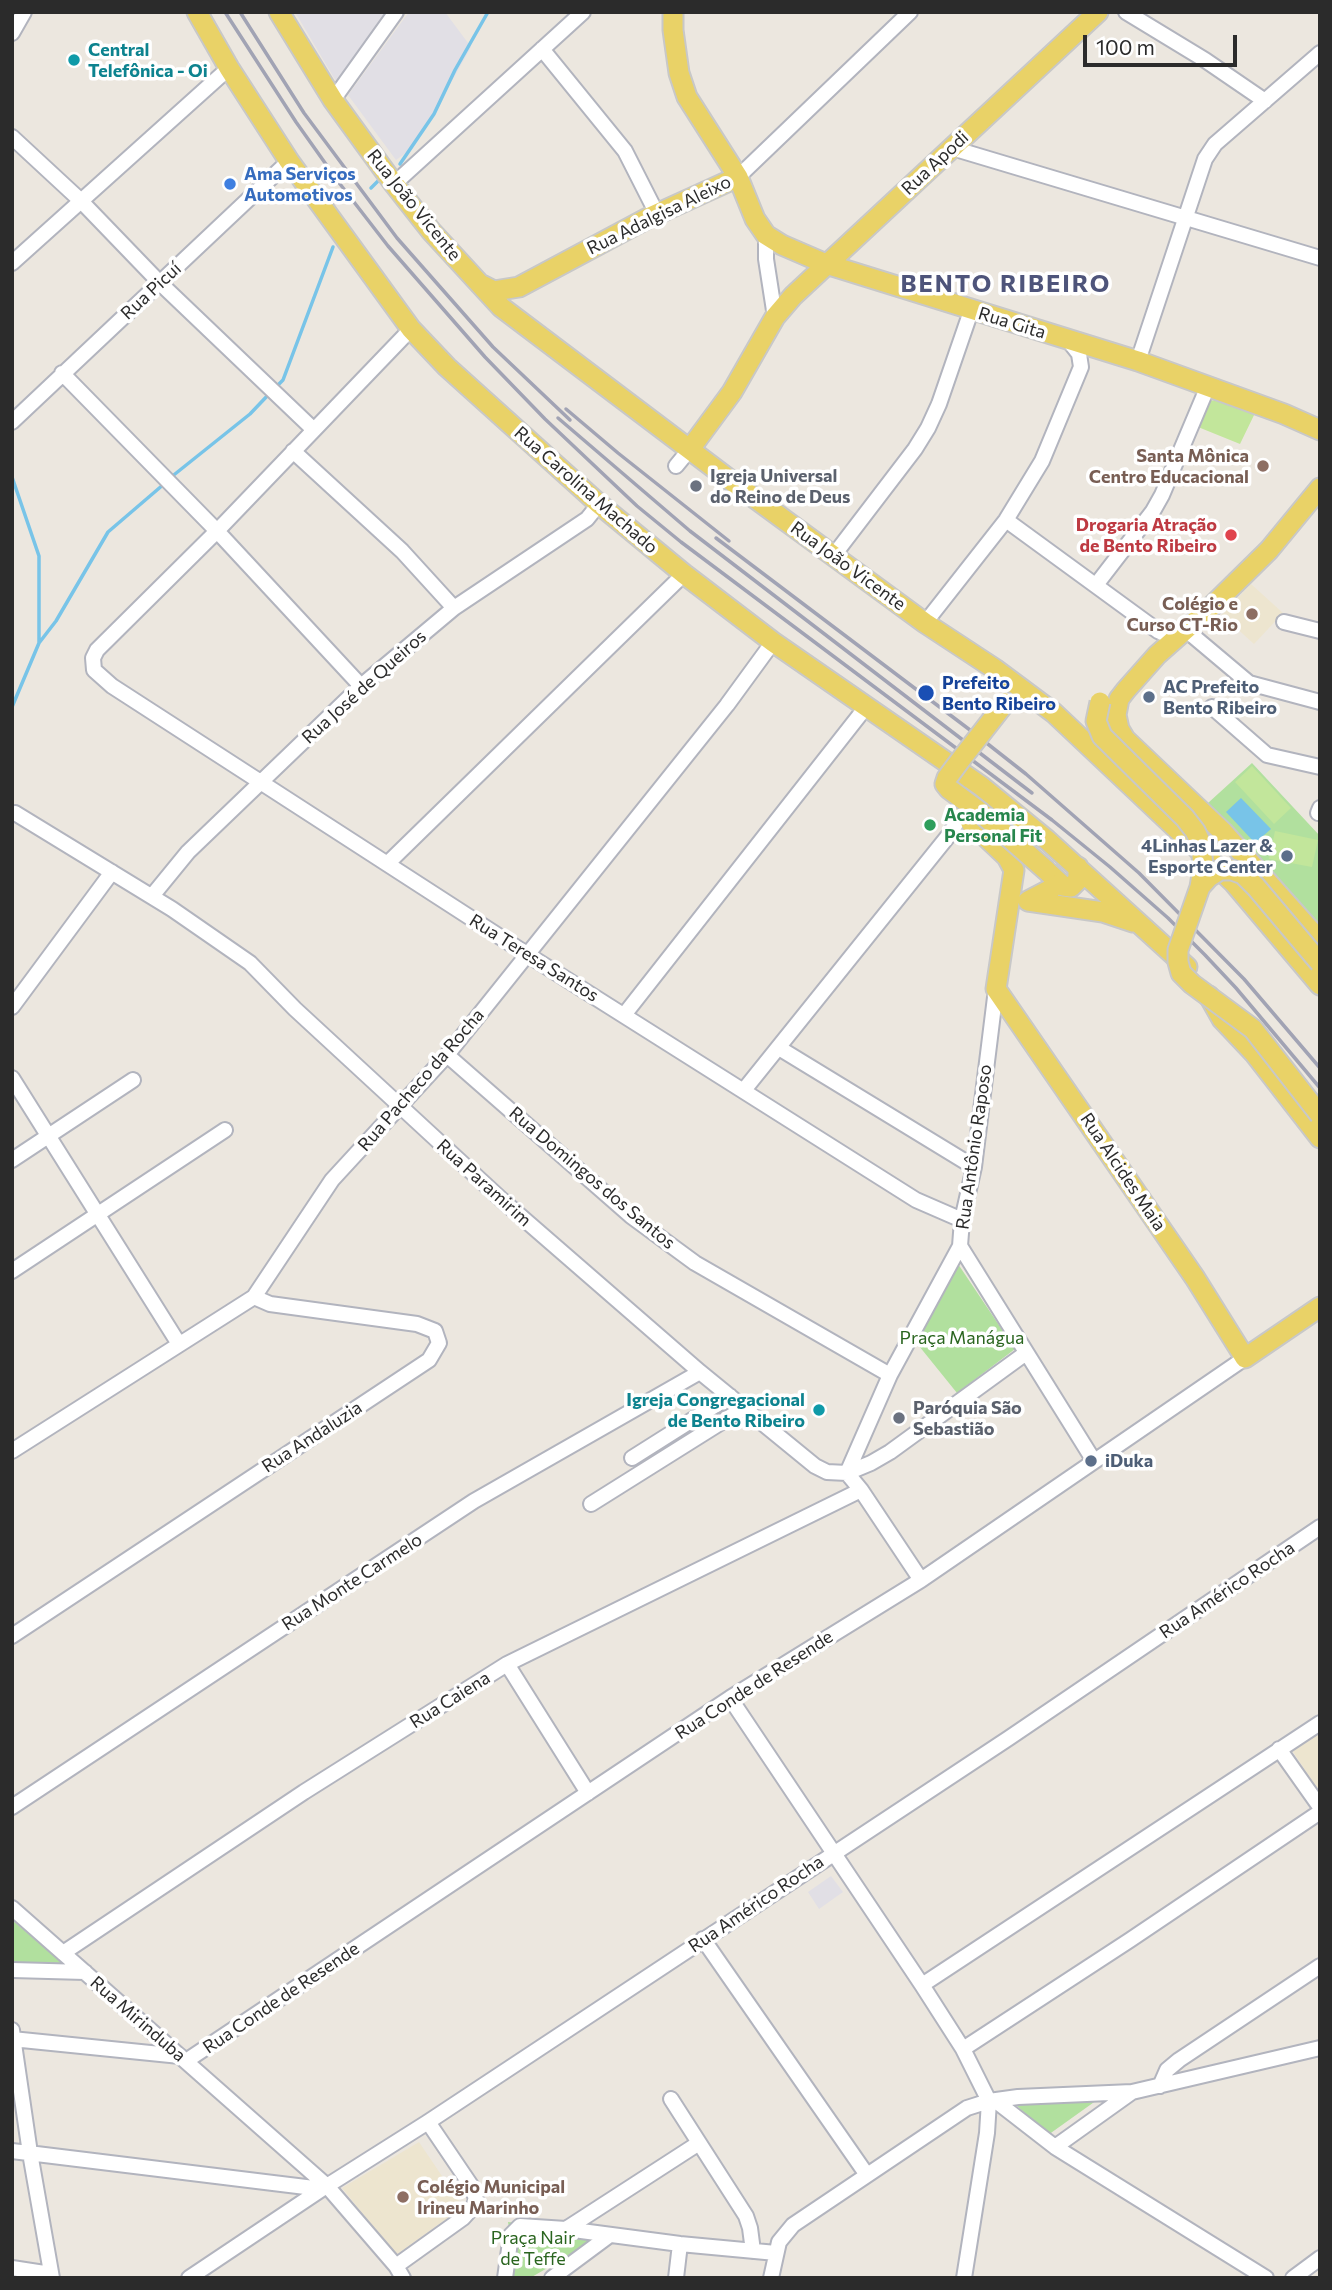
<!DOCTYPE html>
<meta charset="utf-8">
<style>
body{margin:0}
#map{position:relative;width:1332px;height:2290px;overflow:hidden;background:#ece7df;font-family:Commissioner,sans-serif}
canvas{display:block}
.frame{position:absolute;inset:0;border:14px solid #2b2b2b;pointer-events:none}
.scale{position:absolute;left:1083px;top:35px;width:154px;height:32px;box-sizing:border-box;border:4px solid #2b2b2b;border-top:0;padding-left:9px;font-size:21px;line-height:24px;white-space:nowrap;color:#2b2b2b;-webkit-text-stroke:5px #fff;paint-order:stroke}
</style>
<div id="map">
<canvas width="1332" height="2290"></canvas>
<div class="frame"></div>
<div class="scale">100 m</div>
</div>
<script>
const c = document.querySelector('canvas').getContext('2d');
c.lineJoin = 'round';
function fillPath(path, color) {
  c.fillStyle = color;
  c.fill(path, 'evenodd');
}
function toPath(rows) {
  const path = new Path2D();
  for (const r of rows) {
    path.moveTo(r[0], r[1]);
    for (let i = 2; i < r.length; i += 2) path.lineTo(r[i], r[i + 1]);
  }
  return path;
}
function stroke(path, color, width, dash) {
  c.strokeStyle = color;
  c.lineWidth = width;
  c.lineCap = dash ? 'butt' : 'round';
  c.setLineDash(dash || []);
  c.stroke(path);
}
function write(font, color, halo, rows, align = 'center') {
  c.font = font + ' Commissioner,sans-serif';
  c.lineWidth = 7;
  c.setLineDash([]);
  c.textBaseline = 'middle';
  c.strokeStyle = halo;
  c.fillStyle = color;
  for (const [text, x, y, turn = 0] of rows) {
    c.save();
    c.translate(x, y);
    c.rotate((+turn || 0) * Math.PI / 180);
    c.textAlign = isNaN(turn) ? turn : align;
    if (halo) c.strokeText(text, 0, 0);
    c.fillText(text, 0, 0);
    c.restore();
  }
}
const industrial = toPath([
 [295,12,385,12,337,83],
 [409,12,445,12,471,47,422,134,407,152,396,160,348,95],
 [831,1876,843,1892,819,1909,808,1892]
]);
const education = toPath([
 [1251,584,1283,613,1254,644,1222,615],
 [1320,1721,1320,1789,1316,1787,1288,1744],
 [419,2142,463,2207,396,2255,342,2188]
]);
const green = toPath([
 [1252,763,1320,836,1320,928,1208,803],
 [958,1264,1015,1349,957,1393,915,1341],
 [12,1920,64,1964,12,1962],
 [1097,2100,1048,2135,1014,2103],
 [508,2222,565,2228,596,2240,530,2278,507,2278,510,2234]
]);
const pitch = toPath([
 [1215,400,1256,411,1240,444,1198,427,1209,401],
 [1252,766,1291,808,1274,824,1235,782],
 [1275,831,1318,840,1312,867,1269,859]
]);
const water = toPath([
 [1241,798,1271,829,1255,843,1226,812]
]);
const stream = toPath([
 [400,164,434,114,455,70,488,12],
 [371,188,378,181],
 [276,387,283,380,333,247],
 [12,477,39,556,39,643,12,707],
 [170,478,250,414,270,393],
 [39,643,56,621,108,532,164,484]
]);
const minor = toPath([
 [1126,12,1205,60,1265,101],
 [12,33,24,12],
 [542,49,625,151,657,214],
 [333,100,396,12],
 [12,137,80,200,160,283,314,430],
 [952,148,1320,258],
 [738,177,910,12],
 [394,184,583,12],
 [766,235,766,259,775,317],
 [12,263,229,68],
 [411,329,217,531,97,650,93,658,94,670,112,686,528,955,916,1200,962,1220],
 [1138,361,1205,159,1215,144,1320,53],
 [62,373,217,531,361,686],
 [12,422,289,161],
 [293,451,402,551,454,608],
 [676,466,690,449],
 [1006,520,1158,631,1176,639],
 [834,555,915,449,928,428,939,404,971,311],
 [1096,585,1153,511,1162,495,1208,386],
 [1284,622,1320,631],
 [925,623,1006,520,1042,461,1081,367,1079,354,1068,340],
 [1186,630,1249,683,1320,702],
 [1212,707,1267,755,1320,767],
 [15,813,172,909,250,963,295,1009,502,1200,700,1372,815,1466,827,1472,847,1473,871,1463,890,1452,1026,1353],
 [1318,813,1320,808],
 [388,863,684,574],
 [152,896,188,852,361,686,454,608,587,519,599,504],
 [996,989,974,1167,962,1220,960,1246,1094,1461],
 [12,1007,112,872],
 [624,1015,866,707],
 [779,1048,974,1167],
 [447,1055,631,1216,695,1263,890,1375],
 [12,1078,179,1344],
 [744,1090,949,835,965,809],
 [12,1160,133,1080],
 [12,1271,225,1130],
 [12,1451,254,1297,332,1180,447,1055,727,705,773,642],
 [632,1458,730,1396],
 [847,1473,890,1375,960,1246],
 [847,1473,861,1490,921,1580],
 [591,1504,744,1408],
 [12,1636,429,1360,439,1343,435,1331,417,1324,270,1304,254,1297],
 [507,1664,588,1793],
 [730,1698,922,1985,963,2049,989,2101],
 [1279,1749,1320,1807],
 [12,1807,474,1501,700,1372],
 [12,1908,327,2186,396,2266,403,2278],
 [703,1939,867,2175],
 [63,1953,304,1792,507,1664,861,1490],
 [12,1970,85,1972],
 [922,1985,1320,1723],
 [12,2030,30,2153,52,2278],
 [12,2039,180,2056],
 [963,2049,1130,1940,1320,1812],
 [186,2061,730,1698,921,1580,1245,1358],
 [1160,2086,1167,2070,1179,2060,1320,1966],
 [671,2099,746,2216,750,2228,753,2251],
 [997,2102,1055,2147,1266,2278],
 [1055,2147,1132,2092],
 [12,2151,322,2189],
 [566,2229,699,2143],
 [396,2266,463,2218,474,2206,476,2199,472,2187,428,2122],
 [12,2268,51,2274],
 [189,2278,322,2189,428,2122,1009,1738,1320,1527],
 [505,2278,511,2235,520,2226,566,2229,680,2244,776,2253],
 [552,2278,610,2235],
 [676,2278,680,2244],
 [771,2278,779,2242,793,2225,967,2108,989,2101,1018,2097,1132,2092,1320,2048],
 [964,2278,987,2133,989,2101],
 [1293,2278,1320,2258]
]);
const major = toPath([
 [197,12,229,68,289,161,411,329,447,367,599,504,684,574,773,642,981,786,1047,840,1187,967],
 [279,12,333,100,394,184,431,231,501,307,726,477,925,623,995,669,1054,713,1234,883,1320,985],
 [673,12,673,30,679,73,687,97,738,177,755,219,766,235,782,245,826,264,1138,361,1284,414,1320,430],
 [480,284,494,291,519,287,648,218,738,177],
 [690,449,732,392,775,317,793,296,1098,12],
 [1320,488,1269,550,1209,609,1157,655,1126,690,1119,699,1116,715,1119,729,1125,739,1223,832,1320,941],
 [956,789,971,823,1007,857,1014,870,996,989,1195,1278,1245,1358,1320,1307],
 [1049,873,1063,886,1071,887,1078,880,1078,867],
 [1028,901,1103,912,1133,922],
 [1028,901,1051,889,1054,884,1054,878],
 [1209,996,1222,1019,1254,1053,1320,1138]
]);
const rail = toPath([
 [225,12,296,122,340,184,388,246,485,357,545,419,637,506,681,542,1052,820,1110,867,1168,918,1205,955,1236,988,1320,1088],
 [240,12,304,113,397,238,493,347,570,420],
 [566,409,618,453,729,541],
 [558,418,690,531,1032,793],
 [716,538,970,730,1026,774,1139,873,1244,979,1320,1068]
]);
const majorBridge = toPath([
 [1100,702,1096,721,1102,736,1185,818,1195,831,1201,843,1203,868,1200,887,1178,950,1178,962,1181,973,1192,984,1253,1029,1320,1115],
 [1005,703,962,758,947,778,945,784,949,789,980,812,1047,871],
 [1200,887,1209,877,1220,870,1232,870,1243,874,1256,887,1320,963]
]);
const markers = [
 [74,60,7,"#0f9aa8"],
 [230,184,7,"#3f7fe0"],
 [1263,466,7,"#8d6e63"],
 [696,486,7,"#6b7280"],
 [1231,535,7,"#e0444e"],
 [1252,614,7,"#8d6e63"],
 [926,693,9,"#1a4fb4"],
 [1149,697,7,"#5c6f8a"],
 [930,825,7,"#2e9e5b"],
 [1287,856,7,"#5c6f8a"],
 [819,1410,7,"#0f9aa8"],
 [899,1418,7,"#6b7280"],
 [1091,1461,7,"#5c6f8a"],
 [403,2197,7,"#8d6e63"]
];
const cultureNames = [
 ["Central",88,50],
 ["Telefônica - Oi",88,71],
 ["Igreja Congregacional",805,1400,"right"],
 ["de Bento Ribeiro",805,1421,"right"]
];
const streetNames = [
 ["Rua Apodi",935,163,-43],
 ["Rua João Vicente",414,205,51],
 ["Rua Adalgisa Aleixo",659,215,-26],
 ["Rua Picuí",151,291,-43],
 ["Rua Gita",1012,323,17],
 ["Rua Carolina Machado",586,490,41],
 ["Rua João Vicente",848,566,36],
 ["Rua José de Queiros",364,687,-42],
 ["Rua Teresa Santos",534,958,32],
 ["Rua Pacheco da Rocha",421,1080,-49],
 ["Rua Antônio Raposo",974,1147,-82],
 ["Rua Alcides Maia",1123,1172,56],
 ["Rua Domingos dos Santos",592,1178,40],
 ["Rua Paramirim",484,1183,42],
 ["Rua Andaluzia",312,1437,-33],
 ["Rua Monte Carmelo",352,1582,-33],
 ["Rua Américo Rocha",1227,1590,-34],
 ["Rua Conde de Resende",754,1685,-33],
 ["Rua Caiena",450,1700,-32],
 ["Rua Américo Rocha",756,1904,-34],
 ["Rua Conde de Resende",281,1998,-34],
 ["Rua Mirinduba",138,2019,41]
];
const shopNames = [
 ["Ama Serviços",244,174],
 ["Automotivos",244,195]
];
const educationNames = [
 ["Santa Mônica",1249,456],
 ["Centro Educacional",1249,477],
 ["Colégio e",1238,604],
 ["Curso CT-Rio",1238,625],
 ["Colégio Municipal",417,2187,"left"],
 ["Irineu Marinho",417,2208,"left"]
];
const worshipNames = [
 ["Igreja Universal",710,476],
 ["do Reino de Deus",710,497],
 ["Paróquia São",913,1408],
 ["Sebastião",913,1429]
];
const healthNames = [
 ["Drogaria Atração",1217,525],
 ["de Bento Ribeiro",1217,546]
];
const transitNames = [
 ["Prefeito",942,683],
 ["Bento Ribeiro",942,704]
];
const serviceNames = [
 ["AC Prefeito",1163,687],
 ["Bento Ribeiro",1163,708],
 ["4Linhas Lazer &",1273,846,"right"],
 ["Esporte Center",1273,867,"right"],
 ["iDuka",1105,1461]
];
const leisureNames = [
 ["Academia",944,815],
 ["Personal Fit",944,836]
];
const parkNames = [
 ["Praça Manágua",962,1338],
 ["Praça Nair",533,2238],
 ["de Teffe",533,2259]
];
const districtNames = [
 ["BENTO RIBEIRO",1006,284]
];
fillPath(industrial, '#e1dfe5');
fillPath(education, '#ede5cf');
fillPath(green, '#b1e09e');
fillPath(pitch, '#c2e69b');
fillPath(water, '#78c4e8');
stroke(stream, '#78c4e8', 3.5);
stroke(minor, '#b2b4be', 18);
stroke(major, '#c8c8c8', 23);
stroke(minor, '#fff', 14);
stroke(major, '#e9d267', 19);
stroke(rail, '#a1a3b4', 3.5);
stroke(majorBridge, '#c8c8c8', 23, []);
stroke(majorBridge, '#e9d267', 19);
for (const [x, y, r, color] of markers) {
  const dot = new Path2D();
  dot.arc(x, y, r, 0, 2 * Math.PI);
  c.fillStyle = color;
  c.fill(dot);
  stroke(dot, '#fff', 2.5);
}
write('bold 18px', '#0d838f', '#fff', cultureNames, 'left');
write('18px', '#2b2b2b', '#fff', streetNames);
write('bold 18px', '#366cbe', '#fff', shopNames, 'left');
write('bold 18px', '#785e54', '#fff', educationNames, 'right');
write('bold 18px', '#5b616d', '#fff', worshipNames, 'left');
write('bold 18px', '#be3a42', '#fff', healthNames, 'right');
write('bold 18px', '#164399', '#fff', transitNames, 'left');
write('bold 18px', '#4e5e75', '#fff', serviceNames, 'left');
write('bold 18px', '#27864d', '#fff', leisureNames, 'left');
write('18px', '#2a651f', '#fff', parkNames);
c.letterSpacing = '2px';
write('bold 24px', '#4e547a', '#fff', districtNames);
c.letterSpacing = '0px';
</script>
